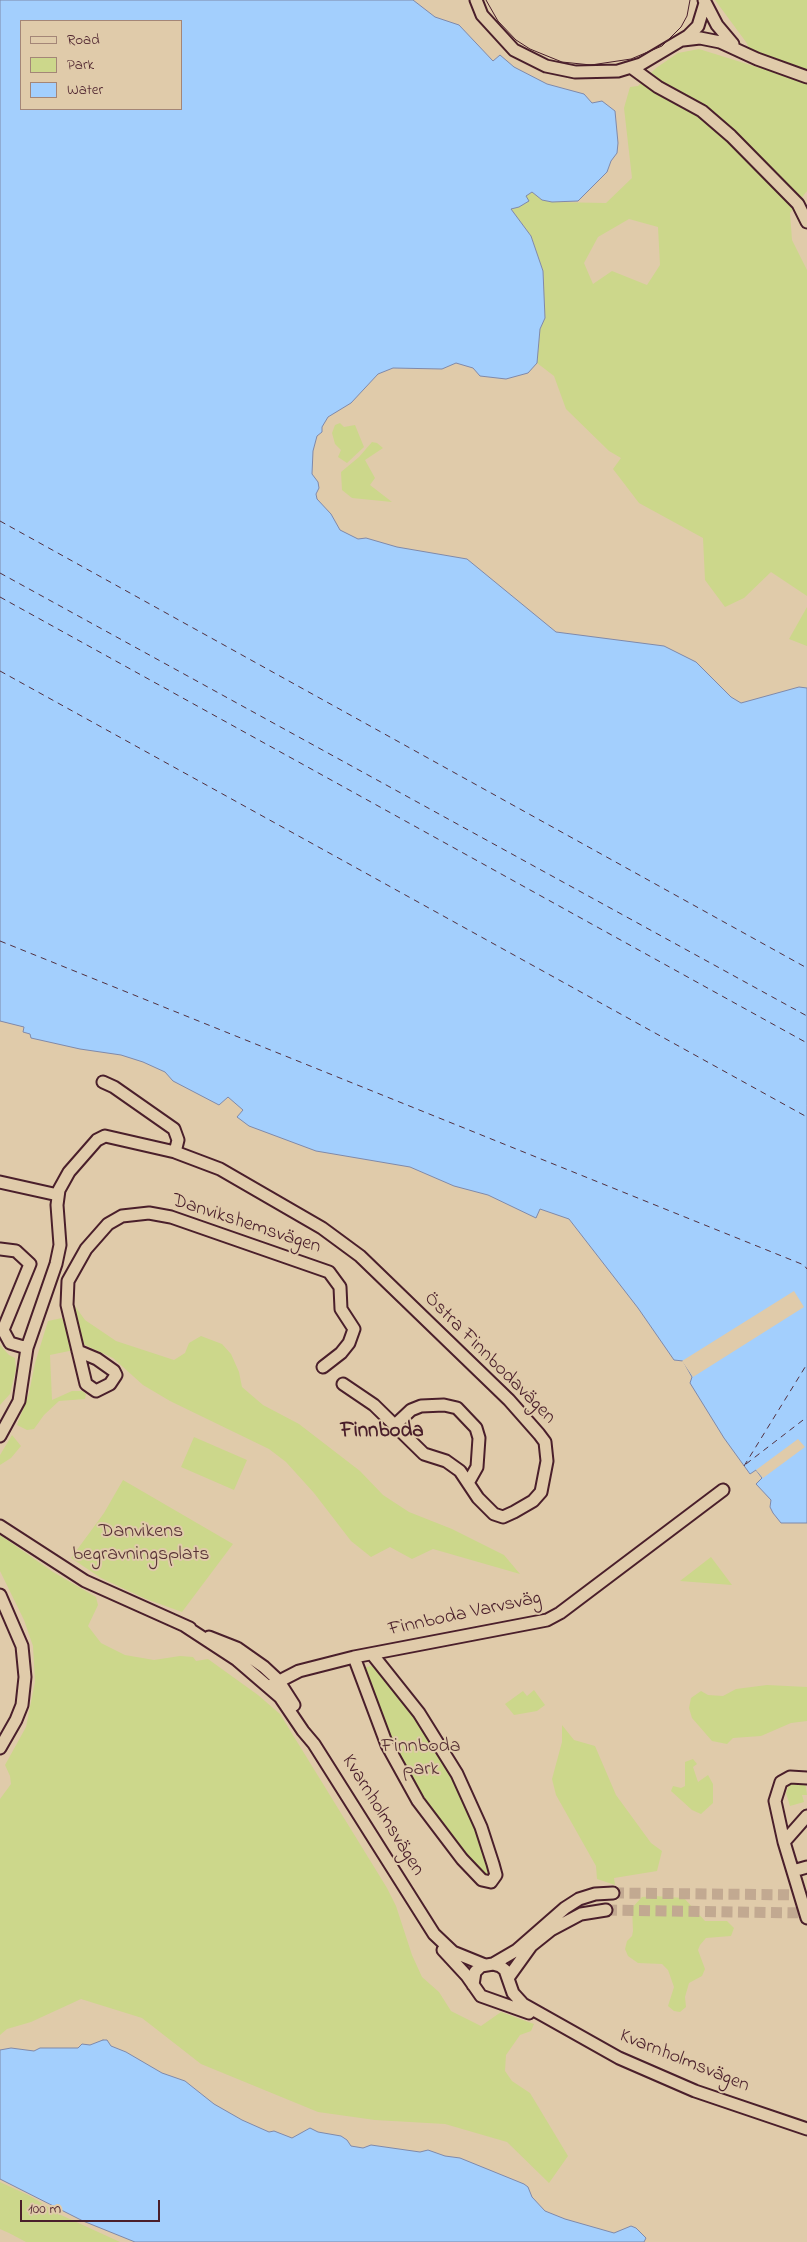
<!DOCTYPE html>
<meta charset="utf-8">
<style>
body{margin:0}
#map{position:relative;width:807px;height:2242px;overflow:hidden;background:#e0cbaa;font-family:"Indie Flower",sans-serif}
canvas{display:block}
.legend{position:absolute;left:20px;top:20px;width:162px;height:90px;box-sizing:border-box;background:#e0cbaa;border:1px solid #a48677;margin:0;padding:6px 9px;list-style:none;font-size:15px;color:#4a1f2b}
.legend li{display:flex;align-items:center;gap:10px;height:25px}
.legend b{width:25px;border:1px solid #a48677}
.scale{position:absolute;left:20px;top:2200px;width:140px;height:22px;box-sizing:border-box;border:2px solid #4a1f2b;border-top:0;padding-left:6px;font-size:15px;line-height:18px;white-space:nowrap;color:#4a1f2b;-webkit-text-stroke:4px #e0cbaa;paint-order:stroke}
</style>
<div id="map">
<canvas width="807" height="2242"></canvas>
<ul class="legend">
<li><b style="height:6px;background:#e0cbaa"></b>Road</li>
<li><b style="height:14px;background:#ccd78b"></b>Park</li>
<li><b style="height:14px;background:#a3cffd"></b>Water</li>
</ul>
<div class="scale">100 m</div>
</div>
<script>
const c = document.querySelector('canvas').getContext('2d');
c.lineJoin = 'round';
function fillPath(path, color) {
  c.fillStyle = color;
  c.fill(path, 'evenodd');
}
function toPath(rows) {
  const path = new Path2D();
  for (const r of rows) {
    path.moveTo(r[0], r[1]);
    for (let i = 2; i < r.length; i += 2) path.lineTo(r[i], r[i + 1]);
  }
  return path;
}
function stroke(path, color, width, dash) {
  c.strokeStyle = color;
  c.lineWidth = width;
  c.lineCap = dash ? 'butt' : 'round';
  c.setLineDash(dash || []);
  c.stroke(path);
}
function write(font, color, halo, rows, align = 'center') {
  c.font = font + ' "Indie Flower",sans-serif';
  c.lineWidth = 4;
  c.setLineDash([]);
  c.textBaseline = 'middle';
  c.strokeStyle = halo;
  c.fillStyle = color;
  for (const [text, x, y, turn = 0] of rows) {
    c.save();
    c.translate(x, y);
    c.rotate((+turn || 0) * Math.PI / 180);
    c.textAlign = isNaN(turn) ? turn : align;
    if (halo) c.strokeText(text, 0, 0);
    c.fillText(text, 0, 0);
    c.restore();
  }
}
const green = toPath([
 [715,0,807,0,807,191,790,213,792,240,807,270,807,596,771,572,744,598,725,607,705,580,703,538,639,503,613,469,621,458,609,451,566,409,554,376,537,363,540,329,545,318,543,271,531,236,511,209,519,207,528,201,526,196,532,192,542,200,552,202,606,203,632,178,624,108,630,87,638,86,656,68,678,53,699,49,760,68,746,42],
 [629,219,658,227,660,265,647,285,612,271,593,284,584,263,598,237],
 [340,423,344,427,355,425,364,447,347,463,338,457,341,450,335,444,332,433,335,425],
 [372,442,377,443,383,448,365,460,375,478,370,485,392,502,352,498,342,490,341,472,359,457],
 [807,607,807,646,789,639],
 [72,1302,85,1320,116,1341,174,1360,185,1353,189,1343,201,1336,222,1344,231,1354,239,1372,242,1387,263,1405,299,1424,360,1471,383,1495,409,1512,452,1529,504,1555,520,1574,433,1549,412,1559,390,1547,371,1557,351,1541,314,1493,286,1462,269,1449,170,1401,143,1385,113,1358,83,1344,76,1324],
 [62,1318,74,1350,50,1355,52,1400,72,1391,82,1391,86,1394,85,1399,59,1401,44,1415,34,1429,27,1430,17,1425,29,1393,35,1363,48,1321],
 [0,1345,9,1355,15,1358,16,1369,10,1394,0,1405],
 [12,1435,21,1446,11,1458,0,1465,0,1455],
 [194,1437,247,1460,234,1490,181,1467],
 [123,1480,233,1544,182,1612,146,1599,101,1578,71,1558,104,1513],
 [0,1535,53,1572,96,1597,98,1605,88,1626,101,1643,125,1655,154,1660,180,1656,193,1657,196,1661,208,1659,258,1695,280,1714,387,1888,396,1906,412,1955,422,1977,439,1992,451,2011,481,2026,501,2012,534,2024,531,2031,520,2035,506,2055,505,2071,512,2081,530,2093,568,2156,549,2183,507,2142,445,2124,375,2120,318,2112,201,2064,142,2018,81,1999,31,2022,7,2029,0,2035,0,1799,11,1784,10,1776,5,1765,26,1727,35,1682,33,1646,24,1620,0,1571],
 [711,1557,732,1585,680,1581],
 [376,1665,416,1715,455,1780,482,1841,490,1876,485,1879,435,1820,386,1737,362,1668],
 [767,1685,807,1687,807,1721,791,1723,761,1736,733,1738,727,1744,712,1741,692,1718,689,1708,691,1698,701,1691,708,1695,723,1696,736,1689],
 [534,1690,545,1705,537,1711,514,1715,505,1704,523,1691,527,1696],
 [562,1725,574,1740,595,1746,616,1795,651,1843,662,1851,657,1871,614,1878,615,1885,597,1879,596,1866,556,1795,552,1779,562,1742],
 [693,1759,697,1764,693,1767,698,1782,708,1775,713,1784,713,1803,701,1814,692,1810,671,1791,673,1786,681,1788,685,1786,685,1762],
 [795,1781,805,1782,807,1795,802,1795,804,1802,790,1806,786,1793,789,1785],
 [654,1896,684,1898,705,1921,727,1921,734,1928,731,1936,706,1938,700,1945,698,1950,705,1969,702,1976,689,1983,685,1997,686,2007,680,2012,674,2011,668,2006,674,1987,668,1970,662,1964,638,1963,628,1956,625,1949,627,1941,632,1936,633,1931,632,1908,642,1897],
 [0,2182,30,2196,61,2215,120,2242,26,2242,9,2233,0,2229]
]);
const water = toPath([
 [0,0,413,0,435,17,459,25,493,61,500,55,514,67,547,84,584,94,592,103,602,101,615,111,618,143,617,153,611,161,607,172,578,201,552,202,542,200,532,192,526,196,529,201,519,207,511,209,531,236,543,271,545,318,540,329,537,363,528,373,506,379,480,376,473,368,456,363,442,369,393,368,378,374,351,403,328,417,322,427,322,432,317,436,313,451,312,474,318,482,319,488,316,494,317,499,331,514,340,530,358,539,366,538,397,547,467,559,556,632,664,646,696,662,731,697,741,703,799,687,807,688,807,1523,781,1523,773,1513,770,1507,771,1500,756,1484,762,1478,756,1470,750,1474,724,1438,690,1383,692,1377,683,1361,674,1360,638,1308,569,1219,540,1209,536,1218,488,1195,454,1186,410,1167,316,1151,249,1126,237,1117,243,1110,228,1097,219,1105,173,1081,165,1072,143,1062,121,1055,80,1049,31,1038,30,1034,23,1032,24,1027,0,1021,0,0],
 [21,21,181,21,181,109,21,109,21,21],
 [103,2040,107,2040,111,2046,126,2052,162,2073,185,2081,214,2104,242,2120,269,2132,274,2131,292,2138,310,2128,318,2132,341,2136,347,2140,351,2146,363,2148,371,2145,420,2152,428,2150,445,2156,460,2158,524,2184,528,2187,532,2197,545,2211,565,2219,614,2233,631,2226,636,2228,646,2238,644,2242,135,2242,83,2221,0,2179,0,2050,11,2048,34,2051,40,2048,78,2048,82,2044,90,2045,103,2040]
]);
const pier = toPath([
 [794,1291,804,1307,693,1377,682,1361],
 [798,1439,805,1447,763,1478,756,1470]
]);
const ferry = toPath([
 [0,521,807,968],
 [0,573,807,1016],
 [0,597,807,1043],
 [0,671,807,1117],
 [0,941,804,1265,807,1269],
 [746,1464,807,1417],
 [744,1466,807,1364]
]);
const minorTunnel = toPath([
 [613,1893,807,1895],
 [606,1910,807,1913]
]);
const minor = toPath([
 [476,0,482,15,514,50,546,66,575,72,618,71,641,64,688,36,698,26,705,3],
 [704,0,717,25,733,44],
 [683,40,700,38,720,42,757,59,807,77],
 [632,68,658,87,702,111,731,136,798,204,807,222],
 [103,1082,114,1087,174,1129,178,1140,175,1152],
 [0,1182,58,1195],
 [0,1249,16,1251,30,1264,3,1330,10,1343,27,1348],
 [78,1351,97,1359,114,1371,116,1375,110,1384,96,1391,86,1384,67,1305,68,1281,86,1249,108,1224,122,1216,149,1213,171,1217,329,1272,340,1287,341,1309,354,1329,349,1343,341,1353,323,1367],
 [395,1425,411,1410,421,1406,444,1405,457,1408,476,1428,479,1438,477,1467,468,1483],
 [0,1436,19,1401,27,1348,56,1264,60,1245,57,1205,59,1190,69,1172,97,1140,105,1136,175,1152,220,1169,322,1228,360,1256,509,1400,539,1434,545,1442,547,1461,541,1492,533,1501,514,1512,503,1517,494,1514,478,1498,460,1471,446,1461,424,1454,374,1405,343,1384],
 [0,1526,85,1581,190,1628],
 [0,1595,22,1646,25,1677,22,1705,16,1720,0,1748],
 [185,1626,237,1660,280,1697,303,1731,314,1744,434,1934,453,1952,485,1965],
 [209,1637,237,1648,264,1667,278,1680,294,1705],
 [354,1657,387,1745,418,1801,462,1859,482,1880,491,1882,496,1875,493,1864,481,1827,457,1774,419,1713,372,1654],
 [270,1686,299,1671,354,1657,547,1620,560,1613,723,1490],
 [807,1778,790,1777,781,1782,775,1801,784,1842,807,1918],
 [784,1842,807,1816],
 [793,1871,807,1867],
 [443,1950,467,1976,481,1996,529,2013],
 [493,1964,517,1950,565,1908,579,1899,595,1894,613,1893],
 [508,1978,531,1946,551,1930,581,1914,606,1910],
 [473,1985,475,1972,481,1966,493,1964,500,1966,505,1970,513,1993,523,2004,619,2058,695,2091,807,2129]
]);
const tram = toPath([
 [486,0,498,21,516,40,530,49,562,62,591,65,631,59,662,46,681,27,687,16,690,0]
]);
const streetNames = [
 ["Danvikshemsvägen",246,1225,18],
 ["Östra Finnbodavägen",489,1359,45],
 ["Finnboda Varvsväg",465,1615,-12],
 ["Kvarnholmsvägen",382,1816,58],
 ["Kvarnholmsvägen",684,2062,22]
];
const parkNames = [
 ["Danvikens",141,1533],
 ["begravningsplats",141,1556],
 ["Finnboda",421,1748],
 ["park",421,1771]
];
const neighbourhoodNames = [
 ["Finnboda",382,1433]
];
fillPath(green, '#ccd78b');
fillPath(water, '#a3cffd');
stroke(water, '#7f89a9', 1);
fillPath(pier, '#e0cbaa');
stroke(ferry, '#533140', 1, [6, 5]);
stroke(minorTunnel, '#c2a991', 11, [11, 5.5]);
stroke(minor, '#4a1f2b', 15);
stroke(minor, '#e0cbaa', 11);
stroke(tram, '#4a1f2b', 1);
write('20px', '#4a1f2b', '#e0cbaa', streetNames);
write('20px', '#573135', '#e0cbaa', parkNames);
write('bold 21px', '#4a1f2b', '#e0cbaa', neighbourhoodNames);
</script>
